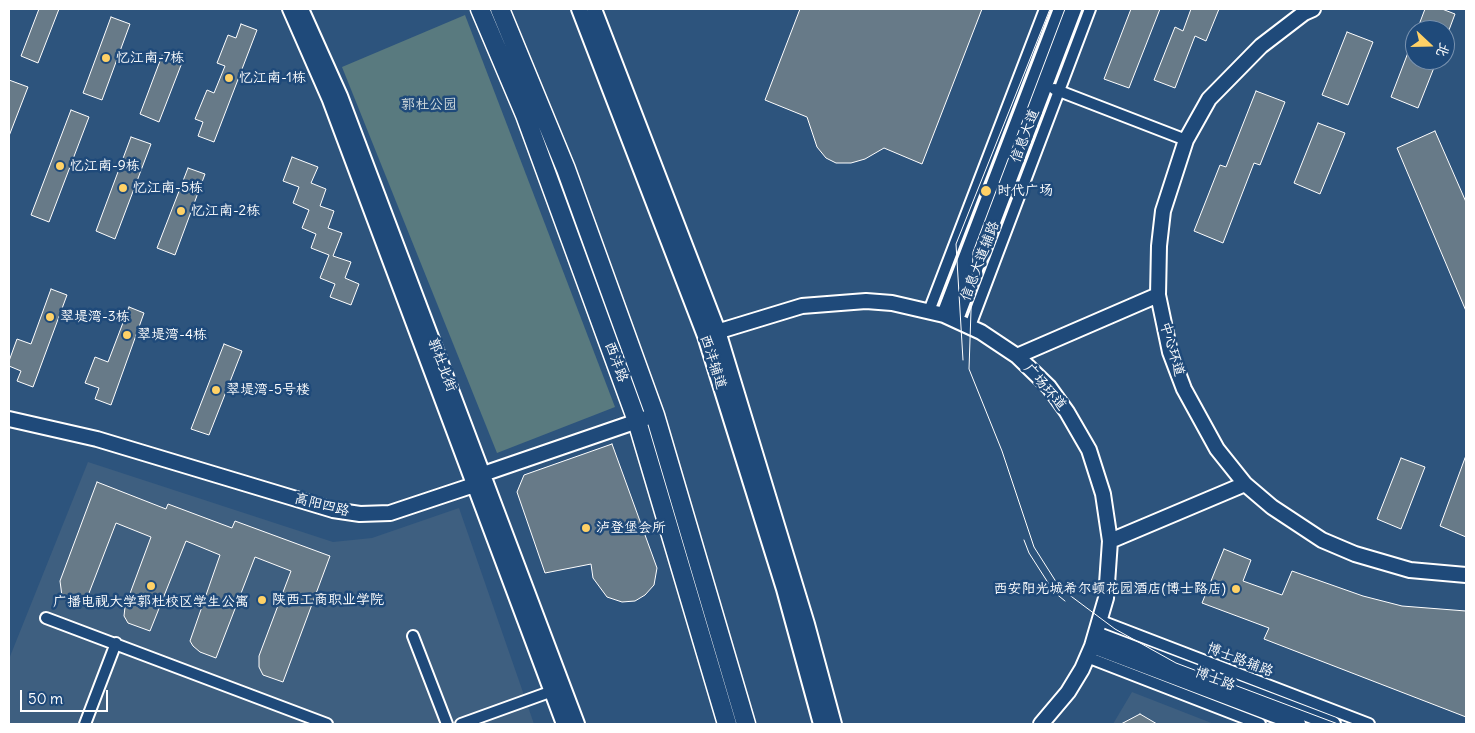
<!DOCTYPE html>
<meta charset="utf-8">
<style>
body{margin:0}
#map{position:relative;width:1475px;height:733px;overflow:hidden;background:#2d547d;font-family:Delius,"LXGW WenKai TC",sans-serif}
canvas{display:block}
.frame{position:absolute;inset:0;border:10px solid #fff;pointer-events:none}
.north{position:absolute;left:1405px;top:20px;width:50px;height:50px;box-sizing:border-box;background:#1f4a7a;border:1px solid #7992af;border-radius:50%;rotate:111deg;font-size:14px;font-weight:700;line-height:20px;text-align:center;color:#fff}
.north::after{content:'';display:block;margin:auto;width:18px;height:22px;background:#ffd166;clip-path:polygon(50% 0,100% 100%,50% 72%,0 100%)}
.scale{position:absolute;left:20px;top:690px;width:88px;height:22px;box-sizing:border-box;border:2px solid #fff;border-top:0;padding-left:6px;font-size:15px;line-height:18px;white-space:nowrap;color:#fff;-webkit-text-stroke:4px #1f4a7a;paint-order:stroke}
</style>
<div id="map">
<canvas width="1475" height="733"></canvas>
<div class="frame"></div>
<div class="north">北</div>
<div class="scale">50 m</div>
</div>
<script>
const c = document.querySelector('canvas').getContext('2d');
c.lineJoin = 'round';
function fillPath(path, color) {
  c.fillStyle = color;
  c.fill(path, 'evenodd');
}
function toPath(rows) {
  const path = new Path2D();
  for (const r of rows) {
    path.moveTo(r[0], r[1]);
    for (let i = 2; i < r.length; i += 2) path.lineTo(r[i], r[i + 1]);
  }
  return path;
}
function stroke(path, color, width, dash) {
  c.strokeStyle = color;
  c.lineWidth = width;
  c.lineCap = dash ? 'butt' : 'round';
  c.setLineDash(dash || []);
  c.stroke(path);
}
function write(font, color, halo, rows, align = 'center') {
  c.font = font + ' Delius,"LXGW WenKai TC",sans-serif';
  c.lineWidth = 5;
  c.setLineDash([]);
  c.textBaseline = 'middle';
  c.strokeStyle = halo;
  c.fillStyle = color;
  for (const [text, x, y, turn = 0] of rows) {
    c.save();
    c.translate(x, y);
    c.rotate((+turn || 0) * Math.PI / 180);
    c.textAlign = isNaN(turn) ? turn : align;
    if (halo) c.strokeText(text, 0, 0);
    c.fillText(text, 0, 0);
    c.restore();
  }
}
const built = toPath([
 [88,462,333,542,372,538,459,508,534,724,9,724,9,659],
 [1132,692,1214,724,1113,724]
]);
const green = toPath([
 [465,15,615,407,497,453,342,67]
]);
const building = toPath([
 [39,9,59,9,38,63,21,56,39,9],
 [800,9,982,9,922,164,884,148,865,159,851,163,836,163,826,158,817,147,807,117,765,100,800,9],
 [1131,9,1160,9,1129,88,1104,79,1131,9],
 [1191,9,1219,9,1206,41,1195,36,1175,88,1154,80,1175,27,1183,31,1191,9],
 [1425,9,1442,9,1455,14,1449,30,1417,30,1425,9],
 [111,17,130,24,102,100,83,93,111,17],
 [241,24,257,30,214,142,198,136,203,122,195,119,207,90,214,93,225,66,217,63,228,35,236,38,241,24],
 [1347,32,1373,42,1348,105,1322,95,1347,32],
 [1414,37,1415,60,1437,60,1418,108,1391,97,1414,37],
 [163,53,183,60,159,122,140,114,163,53],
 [9,80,28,87,9,136,9,80],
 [1256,91,1285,102,1260,165,1254,163,1223,243,1194,231,1220,165,1226,167,1256,91],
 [71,110,89,117,49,222,31,215,71,110],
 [1318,123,1345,133,1320,194,1294,183,1318,123],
 [1435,131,1466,202,1466,311,1397,148,1435,131],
 [131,137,151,144,115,239,96,231,131,137],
 [292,157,318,167,311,183,326,189,320,206,334,211,328,228,342,233,333,256,351,262,345,278,359,284,351,305,330,297,335,284,320,278,329,255,311,248,316,234,302,228,309,210,293,203,299,187,283,181,292,157],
 [188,168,205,174,175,255,157,248,188,168],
 [51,289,67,295,33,387,17,381,21,371,9,366,9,361,17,339,31,344,51,289],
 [129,307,144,313,111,405,95,399,99,388,85,383,95,357,108,362,129,307],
 [224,344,242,351,209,435,191,429,224,344],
 [612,444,657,568,654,585,645,595,635,601,622,602,607,597,593,578,591,564,545,573,517,492,524,475,612,444],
 [1401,458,1425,467,1401,529,1377,519,1401,458],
 [1465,458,1466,458,1466,537,1440,526,1465,458],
 [97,482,166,509,168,504,232,528,235,521,330,556,283,682,263,675,259,667,259,656,291,571,255,557,216,658,200,652,193,646,190,641,220,555,186,541,150,631,128,623,124,616,125,607,151,537,116,523,84,606,62,596,60,581,97,482],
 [1224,549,1251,560,1243,581,1282,595,1292,571,1363,596,1402,606,1466,611,1466,717,1264,639,1269,628,1202,603,1224,549],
 [1140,714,1157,724,1121,724,1140,714]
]);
const street = toPath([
 [1054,89,1186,140],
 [929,311,1045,9],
 [970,326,1090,9],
 [46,618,327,724],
 [1101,621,1369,724],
 [413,636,447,724],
 [1087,657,1260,724],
 [85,724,116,643],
 [461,724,558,689]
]);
const secondary = toPath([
 [290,9,330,100,564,724],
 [301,9,340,96,577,724],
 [579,9,705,336,784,589,821,724],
 [594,9,718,331,807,624,834,724],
 [1313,9,1304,13,1261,46,1209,99,1186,140,1163,211,1159,246,1158,295,1170,352,1184,389,1217,449,1245,484,1272,507,1322,540,1355,554,1410,570,1466,575],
 [944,315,1061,9],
 [956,319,1074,9],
 [710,334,802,306,866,301,892,303,944,315,981,332,1017,356,1049,387,1067,412,1089,450,1103,494,1110,541,1106,598,1092,646,1082,669,1068,692,1041,724],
 [1017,356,1158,295],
 [9,419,97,439,333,510,360,514,390,513,474,485,483,474,655,415],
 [1110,541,1245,484],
 [1096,634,1333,724],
 [1092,646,1298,724]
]);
const highway = toPath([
 [480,9,525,115,637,421,727,724],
 [500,9,566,169,655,415,746,724]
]);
const tram = toPath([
 [1065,9,973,252,969,369,1002,451,1034,547,1060,588,1115,629,1176,663,1338,724],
 [963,360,956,244,1050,9],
 [1024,540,1029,553,1054,592,1065,601]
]);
const markers = [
 [106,58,5,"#ffd166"],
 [229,78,5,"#ffd166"],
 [60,166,5,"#ffd166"],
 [123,188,5,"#ffd166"],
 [986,191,6,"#ffd166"],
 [181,211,5,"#ffd166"],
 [50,317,5,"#ffd166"],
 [127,335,5,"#ffd166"],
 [216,390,5,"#ffd166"],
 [586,528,5,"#ffd166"],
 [151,586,5,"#ffd166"],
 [1236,589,5,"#ffd166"],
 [262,600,5,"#ffd166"]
];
const poiNames = [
 ["忆江南-7栋",116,58],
 ["忆江南-1栋",239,78],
 ["忆江南-9栋",70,166],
 ["忆江南-5栋",133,188],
 ["时代广场",997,191],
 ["忆江南-2栋",191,211],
 ["翠堤湾-3栋",60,317],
 ["翠堤湾-4栋",137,335],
 ["翠堤湾-5号楼",226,390],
 ["泸登堡会所",596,528],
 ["西安阳光城希尔顿花园酒店(博士路店)",1226,589,"right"],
 ["陕西工商职业学院",272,600],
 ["广播电视大学郭杜校区学生公寓",151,602,"center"]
];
const parkNames = [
 ["郭杜公园",429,105]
];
const streetNames = [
 ["信息大道",1025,136,-69],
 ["信息大道辅路",980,261,-69],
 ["中心环道",1172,349,74],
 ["西沣路",616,362,70],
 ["西沣辅道",713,362,72],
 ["郭杜北街",442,365,69],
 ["广场环道",1045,387,49],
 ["高阳四路",322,505,14],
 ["博士路辅路",1240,660,21],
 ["博士路",1215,679,21]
];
fillPath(built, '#3e5f80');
fillPath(green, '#597a7f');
fillPath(building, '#677a88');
stroke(building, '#fff', 1);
stroke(street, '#fff', 14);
stroke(secondary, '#fff', 18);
stroke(highway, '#fff', 21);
stroke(street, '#1f4a7a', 10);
stroke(secondary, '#1f4a7a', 14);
stroke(highway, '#1f4a7a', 18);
stroke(tram, '#fff', 1);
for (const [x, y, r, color] of markers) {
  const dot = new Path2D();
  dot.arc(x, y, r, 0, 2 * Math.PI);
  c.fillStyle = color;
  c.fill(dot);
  stroke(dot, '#1f4a7a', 2);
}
write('14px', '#fff', '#1f4a7a', poiNames, 'left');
write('14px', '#d6dedf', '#1f4a7a', parkNames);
write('14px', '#fff', '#1f4a7a', streetNames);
</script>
